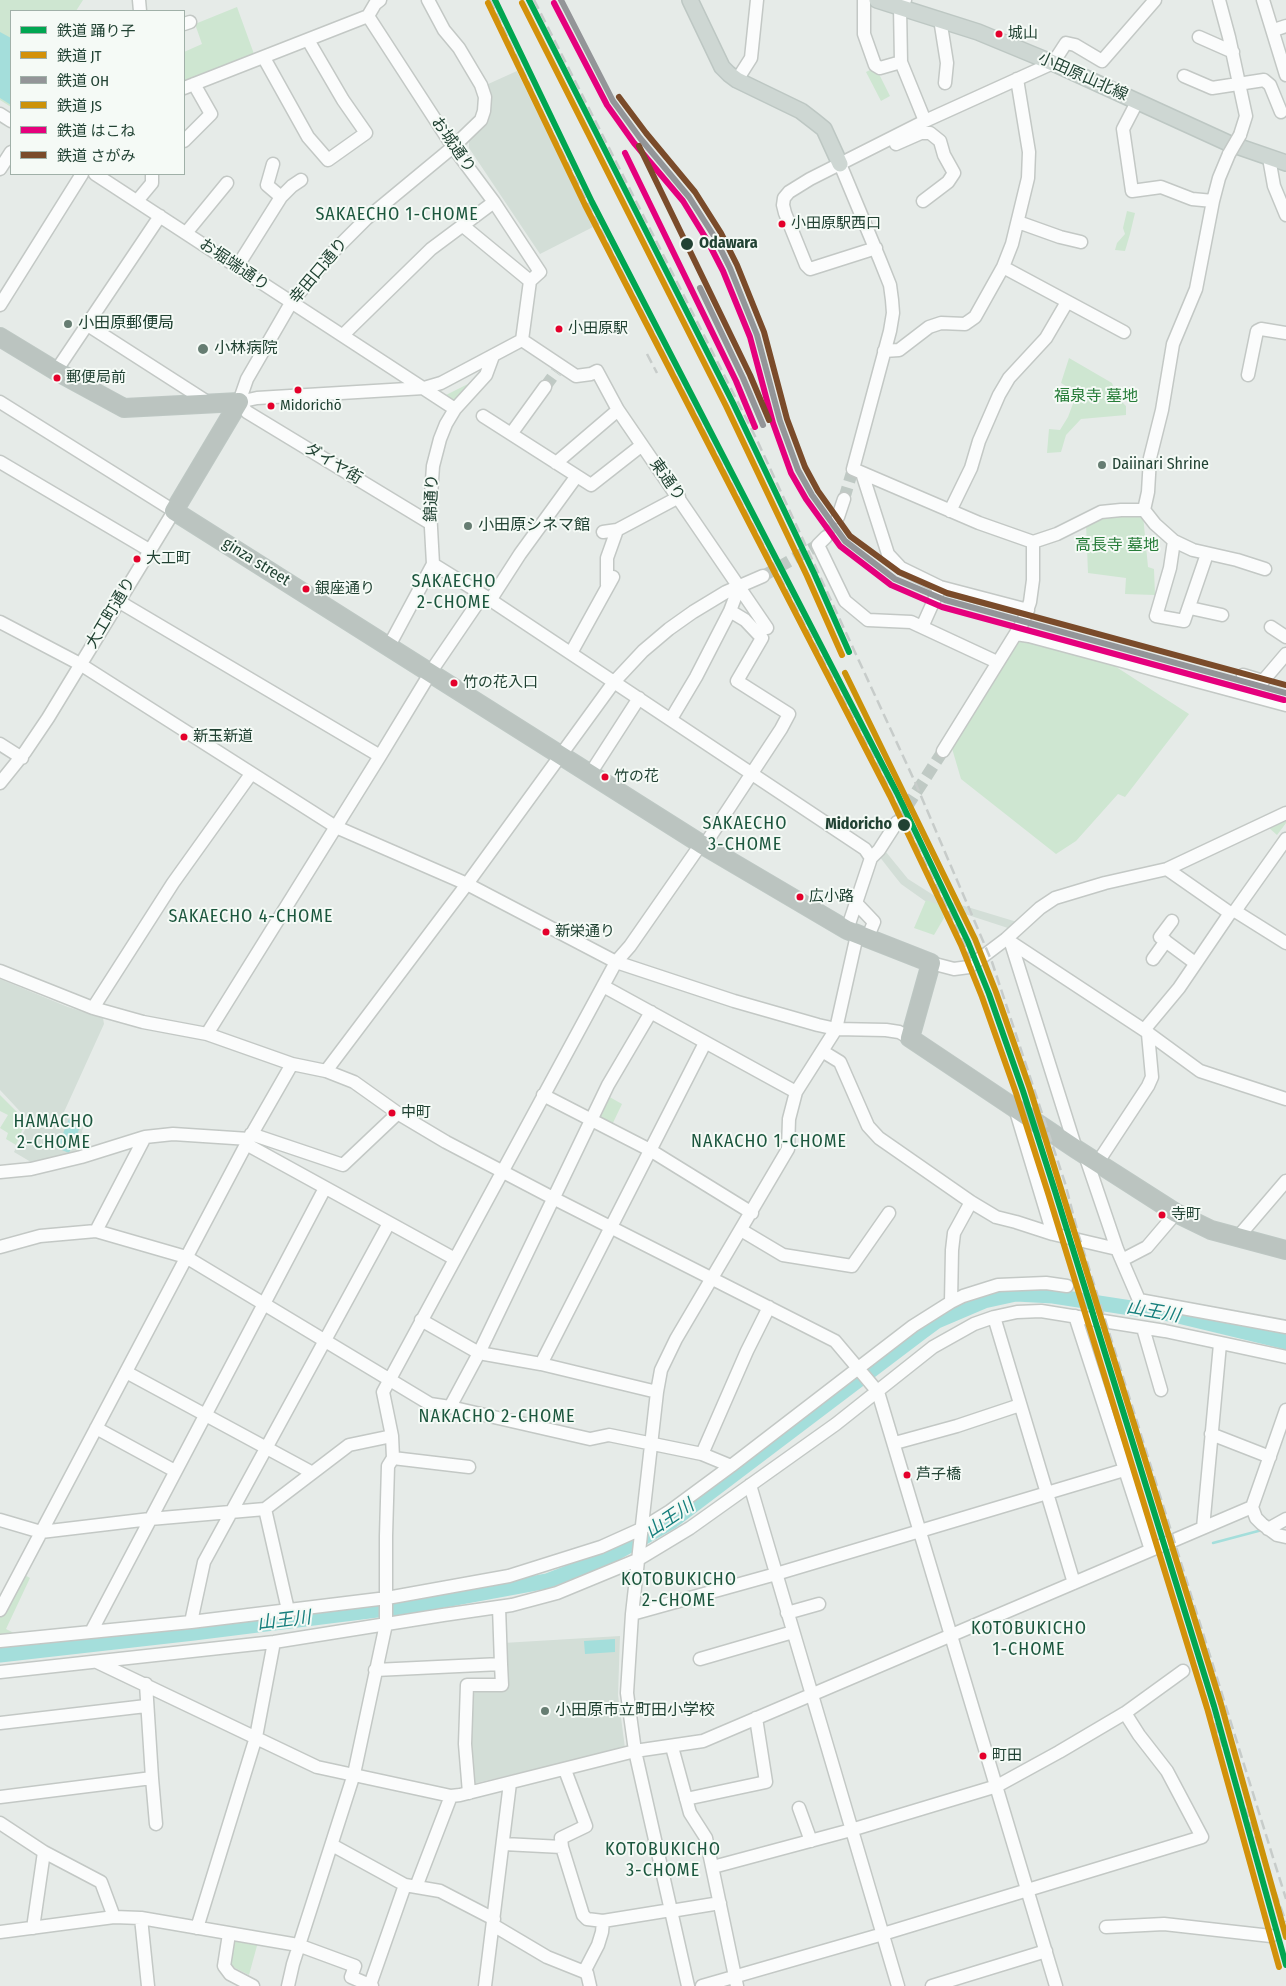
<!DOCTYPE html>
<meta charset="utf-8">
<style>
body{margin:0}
#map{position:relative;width:1286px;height:1986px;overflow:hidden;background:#e6ebe8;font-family:"Fira Sans Condensed","Noto Sans JP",sans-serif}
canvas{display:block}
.legend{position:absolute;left:10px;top:10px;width:175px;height:165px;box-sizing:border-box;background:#f5faf6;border:1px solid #a0b0a8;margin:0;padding:6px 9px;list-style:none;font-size:15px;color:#214233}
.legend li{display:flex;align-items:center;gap:10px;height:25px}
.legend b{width:25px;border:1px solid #a0b0a8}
</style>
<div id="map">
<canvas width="1286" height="1986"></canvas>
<ul class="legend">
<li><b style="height:6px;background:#00a651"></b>鉄道 踊り子</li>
<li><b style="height:6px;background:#d3910a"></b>鉄道 JT</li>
<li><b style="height:6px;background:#939598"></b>鉄道 OH</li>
<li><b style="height:6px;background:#cc920a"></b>鉄道 JS</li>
<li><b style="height:6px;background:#e5007d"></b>鉄道 はこね</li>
<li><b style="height:6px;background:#7a4b2a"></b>鉄道 さがみ</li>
</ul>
</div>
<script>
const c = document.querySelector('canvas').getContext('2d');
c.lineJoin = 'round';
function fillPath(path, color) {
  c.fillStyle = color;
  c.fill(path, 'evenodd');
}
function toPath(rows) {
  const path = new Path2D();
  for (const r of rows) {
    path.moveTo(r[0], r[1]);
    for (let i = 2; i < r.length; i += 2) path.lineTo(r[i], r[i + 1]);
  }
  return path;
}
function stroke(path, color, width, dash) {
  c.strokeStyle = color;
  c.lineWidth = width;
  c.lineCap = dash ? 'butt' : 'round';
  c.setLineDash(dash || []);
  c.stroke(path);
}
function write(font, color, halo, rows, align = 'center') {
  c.font = font + ' "Fira Sans Condensed","Noto Sans JP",sans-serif';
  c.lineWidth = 4;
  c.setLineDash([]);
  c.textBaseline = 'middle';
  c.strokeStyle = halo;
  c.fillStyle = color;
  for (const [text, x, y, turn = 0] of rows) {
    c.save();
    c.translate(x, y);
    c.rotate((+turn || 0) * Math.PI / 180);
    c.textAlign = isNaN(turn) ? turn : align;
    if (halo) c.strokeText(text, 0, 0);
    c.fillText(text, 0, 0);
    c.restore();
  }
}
const built = toPath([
 [517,71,593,227,540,254,469,148,469,141,488,121,491,104,486,85],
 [886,852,908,879,938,898,1017,922,1011,929,925,901,901,884,893,874,879,856],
 [0,979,68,1007,103,1018,104,1024,64,1112,86,1122,82,1131,86,1152,36,1165,14,1152,29,1121,0,1090],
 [620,1636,618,1695,625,1748,472,1784,469,1738,471,1696,475,1692,506,1690,503,1643]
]);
const green = toPath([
 [0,0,83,0,76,11,11,11,11,107,0,100],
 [237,7,254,54,184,81,184,52,202,44,195,24],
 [872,69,879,74,890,96,881,101,866,72],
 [1127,211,1135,213,1130,234,1125,251,1115,250,1117,243,1125,234,1123,228],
 [1069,358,1112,383,1117,397,1126,406,1126,415,1081,419,1066,435,1061,452,1047,453,1049,429,1060,430,1068,417,1077,393,1061,383],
 [478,379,455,404,444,396],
 [1143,515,1148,567,1154,569,1155,595,1125,594,1126,578,1088,573,1086,524,1100,516],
 [1017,638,1107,661,1189,714,1125,797,1118,794,1076,841,1056,854,961,779,951,745],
 [1286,818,1286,823,1277,835,1268,827],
 [926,900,940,905,944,918,934,935,914,928],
 [0,1095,26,1121,16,1145,6,1139,8,1133,0,1128,8,1115,0,1111],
 [606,1095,622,1104,611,1127,595,1119],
 [23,1574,30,1578,6,1629,18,1635,0,1637,0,1617],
 [234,1939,258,1942,249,1975,233,1967,230,1960]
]);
const water = toPath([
 [0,32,11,38,11,105,0,98],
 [69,1119,81,1125,69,1153,57,1148],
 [615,1639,615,1652,585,1654,584,1641]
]);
const stream = toPath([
 [1213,1543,1262,1530]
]);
const river = toPath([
 [0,1655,194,1633,417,1605,547,1581,609,1557,671,1522,922,1332,937,1321,984,1301,1016,1294,1053,1296,1170,1314,1286,1342]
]);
const minorTunnel = toPath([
 [545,387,556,372],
 [844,499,853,469],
 [826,537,838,517],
 [763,576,818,545],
 [897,822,943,751]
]);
const minor = toPath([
 [139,0,140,11],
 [864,0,864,34,875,65,880,68,901,62],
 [905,0,900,7,901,62,925,121],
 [1219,0,1229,37,1246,116,1240,135],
 [1263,0,1286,75],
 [368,16,453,147,494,202,540,272,530,281,522,340],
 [940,19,947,63,945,83],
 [184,24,190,22],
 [1277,29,1286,26],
 [1199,37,1233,52],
 [264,58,308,137,328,160,366,133,343,100,308,40],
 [1184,76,1212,88,1264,80,1270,85,1281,112],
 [737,80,751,58,757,0],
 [184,88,368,16,375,4,380,0],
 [1137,102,1123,129,1132,191,1161,187,1192,199,1213,201],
 [0,114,11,121],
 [184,141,211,114,194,84],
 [896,144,921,133,930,133,940,141,944,155,954,173,948,182,923,201],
 [1229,154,1219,178,1213,201,1196,289,1173,344,1162,410,1150,458,1148,492,1144,510,1155,524,1174,541,1193,550,1237,560,1265,569],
 [1269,158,1274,186,1286,215],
 [840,164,880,260,890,285,892,300,893,313,890,331,853,469,979,523,1033,542,1057,534,1101,512,1121,510,1144,510],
 [0,169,11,152],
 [95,174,455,409],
 [281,197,292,186,301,180],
 [137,201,152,183,152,174],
 [1018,222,1060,237,1081,242],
 [462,225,530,281],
 [186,233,227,183],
 [876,248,810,269,806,265,785,213,783,205,784,198,789,192,810,179,925,121,1053,63,1066,43,1075,45,1102,61,1155,0],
 [237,267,281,197,267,185,273,164],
 [1003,267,1124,332],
 [0,305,82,174],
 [86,324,209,403],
 [343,335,431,249,494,202],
 [522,340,576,376,591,374,597,371,618,410,767,628],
 [884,351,899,350,929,327,941,323,965,324,975,317,1003,267,1012,244,1028,178,1029,152,1017,79],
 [56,371,160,216],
 [1248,375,1257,331,1261,329,1286,333],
 [0,402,174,511,48,718,25,752,0,783],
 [239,402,247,379,291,303,332,253,366,219,453,147,481,120,484,111,485,97,481,85,459,48,444,30,428,0],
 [239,402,257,398,424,388,441,383,522,340],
 [239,402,247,412,430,523],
 [483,416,591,485,642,445],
 [511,434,545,387],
 [0,462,149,550],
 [556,463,618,410],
 [862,473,888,554,901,568,940,587,1028,610],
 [950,511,971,468,979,441,999,395,1009,378,1046,338,1067,302],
 [838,517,844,499],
 [603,532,617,530,679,497],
 [826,537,818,545,845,601,868,620,911,622,997,662],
 [1174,541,1170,568,1156,616,1184,621,1207,554],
 [433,564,483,595],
 [607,585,607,558,617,530],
 [491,599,520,554,576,477],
 [118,601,380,756],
 [1190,608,1222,615],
 [0,622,80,664,336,827,467,884,616,962,734,1001,818,1025,836,1029,886,1030,899,1032,910,1038],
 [922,627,940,587],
 [1271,627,1286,637],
 [1016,634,1029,636,1286,705],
 [389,646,433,564,430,510,433,466,440,439,446,424,455,409,486,375,493,356],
 [571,653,613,577],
 [1243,675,1263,681,1286,654],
 [671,719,696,677,730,611,739,587],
 [0,744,22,758],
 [943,751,1023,622,1030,602,1033,580,1033,542],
 [590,774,639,698],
 [704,846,781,729,789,714,737,681,762,638,745,620,730,611],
 [1167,869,1230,913],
 [856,903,874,922,867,939],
 [1235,911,1286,943],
 [1172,921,1160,937,1195,963],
 [847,930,871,858,879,850,897,822],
 [1006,939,1144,1030,1200,1071,1286,1099],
 [1011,943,1076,1149],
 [1153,959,1166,941],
 [931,963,954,969,969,967,1006,939,1040,908,1055,898,1105,883,1167,869,1286,813],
 [0,971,93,1008,143,1022,207,1034,292,1064,326,1071,354,1082,399,1114,446,1142,553,1198,835,1341,878,1392,1056,1986],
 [603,986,796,1092],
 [93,1008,173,883,251,774],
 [1144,1030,1179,988,1230,913,1235,911,1286,839],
 [207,1034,380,756,434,667,483,595,865,849,871,858],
 [822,1051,840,1062,868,1126,879,1138,971,1202,996,1217,1016,1222,1053,1234,1117,1249],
 [326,1071,467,884,614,682,643,651,669,629,693,612,726,592,763,576],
 [543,1095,650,1150,752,1213],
 [1015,1108,1053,1234],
 [251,1134,343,1165,398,1113],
 [246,1144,455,1259],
 [1085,1155,1117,1249,1139,1300,1286,1327],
 [1098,1162,1148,1086,1152,1077,1148,1034],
 [0,1172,31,1169,81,1157,145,1137,173,1134,249,1139],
 [741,1230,783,1255,852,1266,889,1213],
 [96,1231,145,1137],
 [1238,1237,1286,1181],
 [0,1247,40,1236,96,1231,186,1257,430,1404,450,1407,590,1439,609,1435,702,1454,731,1466,913,1326,951,1302,963,1296,998,1285,1046,1283,1067,1286],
 [1122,1260,1147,1247,1176,1213],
 [951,1302,952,1250,954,1233,971,1202],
 [1075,1316,1151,1550],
 [994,1317,1074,1583],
 [421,1320,479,1353,541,1364,657,1392],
 [1143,1328,1161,1390],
 [541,1364,705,1043],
 [126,1372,311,1472],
 [450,1407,479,1353,608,1085,651,1012],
 [96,1428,175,1471],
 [1211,1434,1270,1457],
 [895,1443,957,1426,1020,1405],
 [702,1454,747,1351,769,1307],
 [393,1458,469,1467],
 [750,1485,898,1986],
 [1252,1507,1256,1518,1262,1524,1277,1535,1286,1537],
 [265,1509,288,1610],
 [0,1520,41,1532,150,1519,265,1509,349,1445,392,1436],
 [1203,1528,1220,1344],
 [1268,1529,1286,1519],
 [0,1610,249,1139,292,1064],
 [787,1613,819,1604],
 [632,1614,776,1574,1124,1470],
 [191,1622,204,1562,389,1223],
 [91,1632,325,1188],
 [0,1641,191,1622,387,1598,509,1576,601,1547,641,1529,670,1511,731,1466],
 [700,1659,793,1632],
 [97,1662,317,1767,451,1796,460,1795,635,1751,703,1741,1252,1507,1286,1410],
 [375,1670,501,1664,499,1607],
 [0,1672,274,1642,443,1615,512,1605,557,1593,637,1560,690,1528,836,1424,933,1347,974,1324,994,1317,1017,1312,1041,1311,1165,1331,1286,1357],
 [0,1723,146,1706],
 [672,1747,690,1813,706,1838,737,1986],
 [152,1778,156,1824],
 [469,1793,465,1744,467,1685,502,1685,501,1664],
 [0,1797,152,1778,146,1684],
 [686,1799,766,1782,756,1718],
 [799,1808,811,1841],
 [0,1823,44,1852,101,1882,114,1917],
 [504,1844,562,1847,583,1915,587,1919,603,1921,671,1910],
 [332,1845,405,1885,440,1891,494,1919],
 [562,1847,561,1838,586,1826,565,1770],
 [713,1867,851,1830,997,1786,1059,1752,1125,1713,1183,1671],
 [416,1887,451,1796],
 [671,1911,720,1903],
 [141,1918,148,1986],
 [493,1925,547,1957,587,1973,590,1986],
 [1106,1927,1164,1924,1271,1936],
 [33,1928,44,1852],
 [197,1928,256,1737,274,1642],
 [0,1932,114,1917,141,1918,298,1945,355,1966,351,1977,372,1986],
 [229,1934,224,1966,230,1974,253,1986],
 [584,1972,598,1945,602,1932,603,1921],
 [370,1985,405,1885],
 [288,1986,293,1964,354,1774,386,1624,386,1536,388,1466,393,1458,392,1436,383,1392,616,962,630,946,701,844],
 [485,1986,510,1783],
 [688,1986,635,1751,627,1693,632,1614,657,1392,661,1370,676,1339,788,1149,789,1119,796,1092,836,1029,857,935],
 [702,1986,883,1934,1202,1837,1167,1771,1139,1735,1125,1713],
 [932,1986,1046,1951]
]);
const major = toPath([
 [690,0,722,67,729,74,737,80,801,111,814,121,824,129,840,164],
 [877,0,978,32,1053,63,1228,143,1286,163]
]);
const highway = toPath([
 [0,337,56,371,124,408,239,402],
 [239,402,174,511,701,844,847,930,931,963,910,1038,1076,1149,1176,1213,1211,1230,1286,1250]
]);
const rail = toPath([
 [490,0,545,118,627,282,880,770,964,943,1016,1093,1209,1708,1286,1922],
 [534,0,756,438,915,782,992,962,1065,1183,1078,1233,1286,1899],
 [647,354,657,373]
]);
const minorBridge = toPath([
 [1229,154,1240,135]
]);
const rail1 = toPath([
 [495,0,592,202,897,793,968,942,989,994,1023,1091,1055,1191,1214,1706,1286,1965],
 [529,0,733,403,814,573,849,652]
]);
const rail2 = toPath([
 [488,3,585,205,890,796,961,945,982,997,1016,1093,1048,1193,1207,1708,1279,1967],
 [522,3,726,406,807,576,842,655]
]);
const rail3 = toPath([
 [561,0,613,101,640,138,689,197,714,236,730,268,757,335,780,421,798,470,812,495,845,541,895,579,945,600,1286,693],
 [700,288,743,378,763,425]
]);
const rail4 = toPath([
 [845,673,975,939,996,992,1030,1089,1221,1704,1286,1937]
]);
const rail5 = toPath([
 [554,3,607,105,634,143,683,201,707,240,723,271,750,337,773,423,791,473,806,499,840,546,891,585,942,607,1284,700],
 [625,153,736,381,755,427]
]);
const rail6 = toPath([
 [619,97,646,133,695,192,721,233,737,265,764,332,787,419,805,467,818,491,850,536,899,572,947,593,1286,685],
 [639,146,750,375,769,420]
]);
const markers = [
 [999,34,4.5,"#e4002b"],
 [782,224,4.5,"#e4002b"],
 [687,244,7,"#214233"],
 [68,324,5,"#667d72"],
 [559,329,4.5,"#e4002b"],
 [203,349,6,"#667d72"],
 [57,378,4.5,"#e4002b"],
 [298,390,4.5,"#e4002b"],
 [271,406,4.5,"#e4002b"],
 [1102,465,5,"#667d72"],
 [468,526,5,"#667d72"],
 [137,559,4.5,"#e4002b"],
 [306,589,4.5,"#e4002b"],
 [454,683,4.5,"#e4002b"],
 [184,737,4.5,"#e4002b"],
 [605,777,4.5,"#e4002b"],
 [904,825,7,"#214233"],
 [800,897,4.5,"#e4002b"],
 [546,932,4.5,"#e4002b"],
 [392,1113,4.5,"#e4002b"],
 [1162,1215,4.5,"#e4002b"],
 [907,1475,4.5,"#e4002b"],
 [545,1711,5,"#667d72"],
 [983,1756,4.5,"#e4002b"]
];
const busNames = [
 ["城山",1008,34],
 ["小田原駅西口",791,224],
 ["小田原駅",568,329],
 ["郵便局前",66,378],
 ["Midorichō",280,406],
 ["大工町",146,559],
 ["銀座通り",315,589],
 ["竹の花入口",463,683],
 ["新玉新道",193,737],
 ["竹の花",614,777],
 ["広小路",809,897],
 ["新栄通り",555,932],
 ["中町",401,1113],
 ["寺町",1171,1215],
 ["芦子橋",916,1475],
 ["町田",992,1756]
];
const streetNames = [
 ["小田原山北線",1083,77,24],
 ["お城通り",453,145,55],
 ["お堀端通り",234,265,34],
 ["幸田口通り",319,271,-50],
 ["ダイヤ街",333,464,31],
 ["東通り",667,480,55],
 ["錦通り",432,498,-88],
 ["ginza street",256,562,32],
 ["大工町通り",111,613,-59]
];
const stopNames = [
 ["Odawara",699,244],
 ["Midoricho",892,825,"right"]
];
const poiNames = [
 ["小田原郵便局",78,324],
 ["小林病院",214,349],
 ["Daiinari Shrine",1112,465],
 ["小田原シネマ館",478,526],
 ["小田原市立町田小学校",555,1711]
];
const parkNames = [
 ["福泉寺 墓地",1096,397],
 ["高長寺 墓地",1117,546]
];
const neighbourhoodNames = [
 ["SAKAECHO 1-CHOME",397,215],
 ["SAKAECHO",454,582],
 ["2-CHOME",454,603],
 ["SAKAECHO",745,824],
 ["3-CHOME",745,845],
 ["SAKAECHO 4-CHOME",251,917],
 ["HAMACHO",54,1122],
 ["2-CHOME",54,1143],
 ["NAKACHO 1-CHOME",769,1142],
 ["NAKACHO 2-CHOME",497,1417],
 ["KOTOBUKICHO",679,1580],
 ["2-CHOME",679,1601],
 ["KOTOBUKICHO",1029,1629],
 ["1-CHOME",1029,1650],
 ["KOTOBUKICHO",663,1850],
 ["3-CHOME",663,1871]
];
const waterNames = [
 ["山王川",1153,1312,10],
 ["山王川",670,1519,-34],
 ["山王川",284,1621,-7]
];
fillPath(built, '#d3ded7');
fillPath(green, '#cee6d1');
fillPath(water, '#a4dedb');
stroke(stream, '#a4dedb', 2.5);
stroke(river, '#a4dedb', 15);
stroke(minorTunnel, '#bfc9c4', 12, [12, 6]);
stroke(minor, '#c3c8c5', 15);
stroke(major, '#bdc7c3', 18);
stroke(highway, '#bdc7c3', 20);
stroke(minor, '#fbfcfc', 12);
stroke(major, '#ced7d3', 15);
stroke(highway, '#bbc4c0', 18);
stroke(rail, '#c7ccca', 2.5, [10, 5]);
stroke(minorBridge, '#c3c8c5', 15, []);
stroke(minorBridge, '#fbfcfc', 12);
stroke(rail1, '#00a651', 6);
stroke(rail2, '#d3910a', 6);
stroke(rail3, '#939598', 6);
stroke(rail4, '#cc920a', 6);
stroke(rail5, '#e5007d', 6);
stroke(rail6, '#7a4b2a', 6);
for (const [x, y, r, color] of markers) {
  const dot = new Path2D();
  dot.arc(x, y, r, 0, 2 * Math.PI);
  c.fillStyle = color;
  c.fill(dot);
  stroke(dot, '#f5faf6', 2);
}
write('15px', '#214233', '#f5faf6', busNames, 'left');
write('16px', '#214233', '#f5faf6', streetNames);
write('bold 16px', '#214233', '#f5faf6', stopNames, 'left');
write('16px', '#214233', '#f5faf6', poiNames, 'left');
write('16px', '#277d39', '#f5faf6', parkNames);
c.letterSpacing = '1px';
write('18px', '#1b563d', '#f5faf6', neighbourhoodNames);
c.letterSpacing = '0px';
write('italic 18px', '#157e7c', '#f5faf6', waterNames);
</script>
